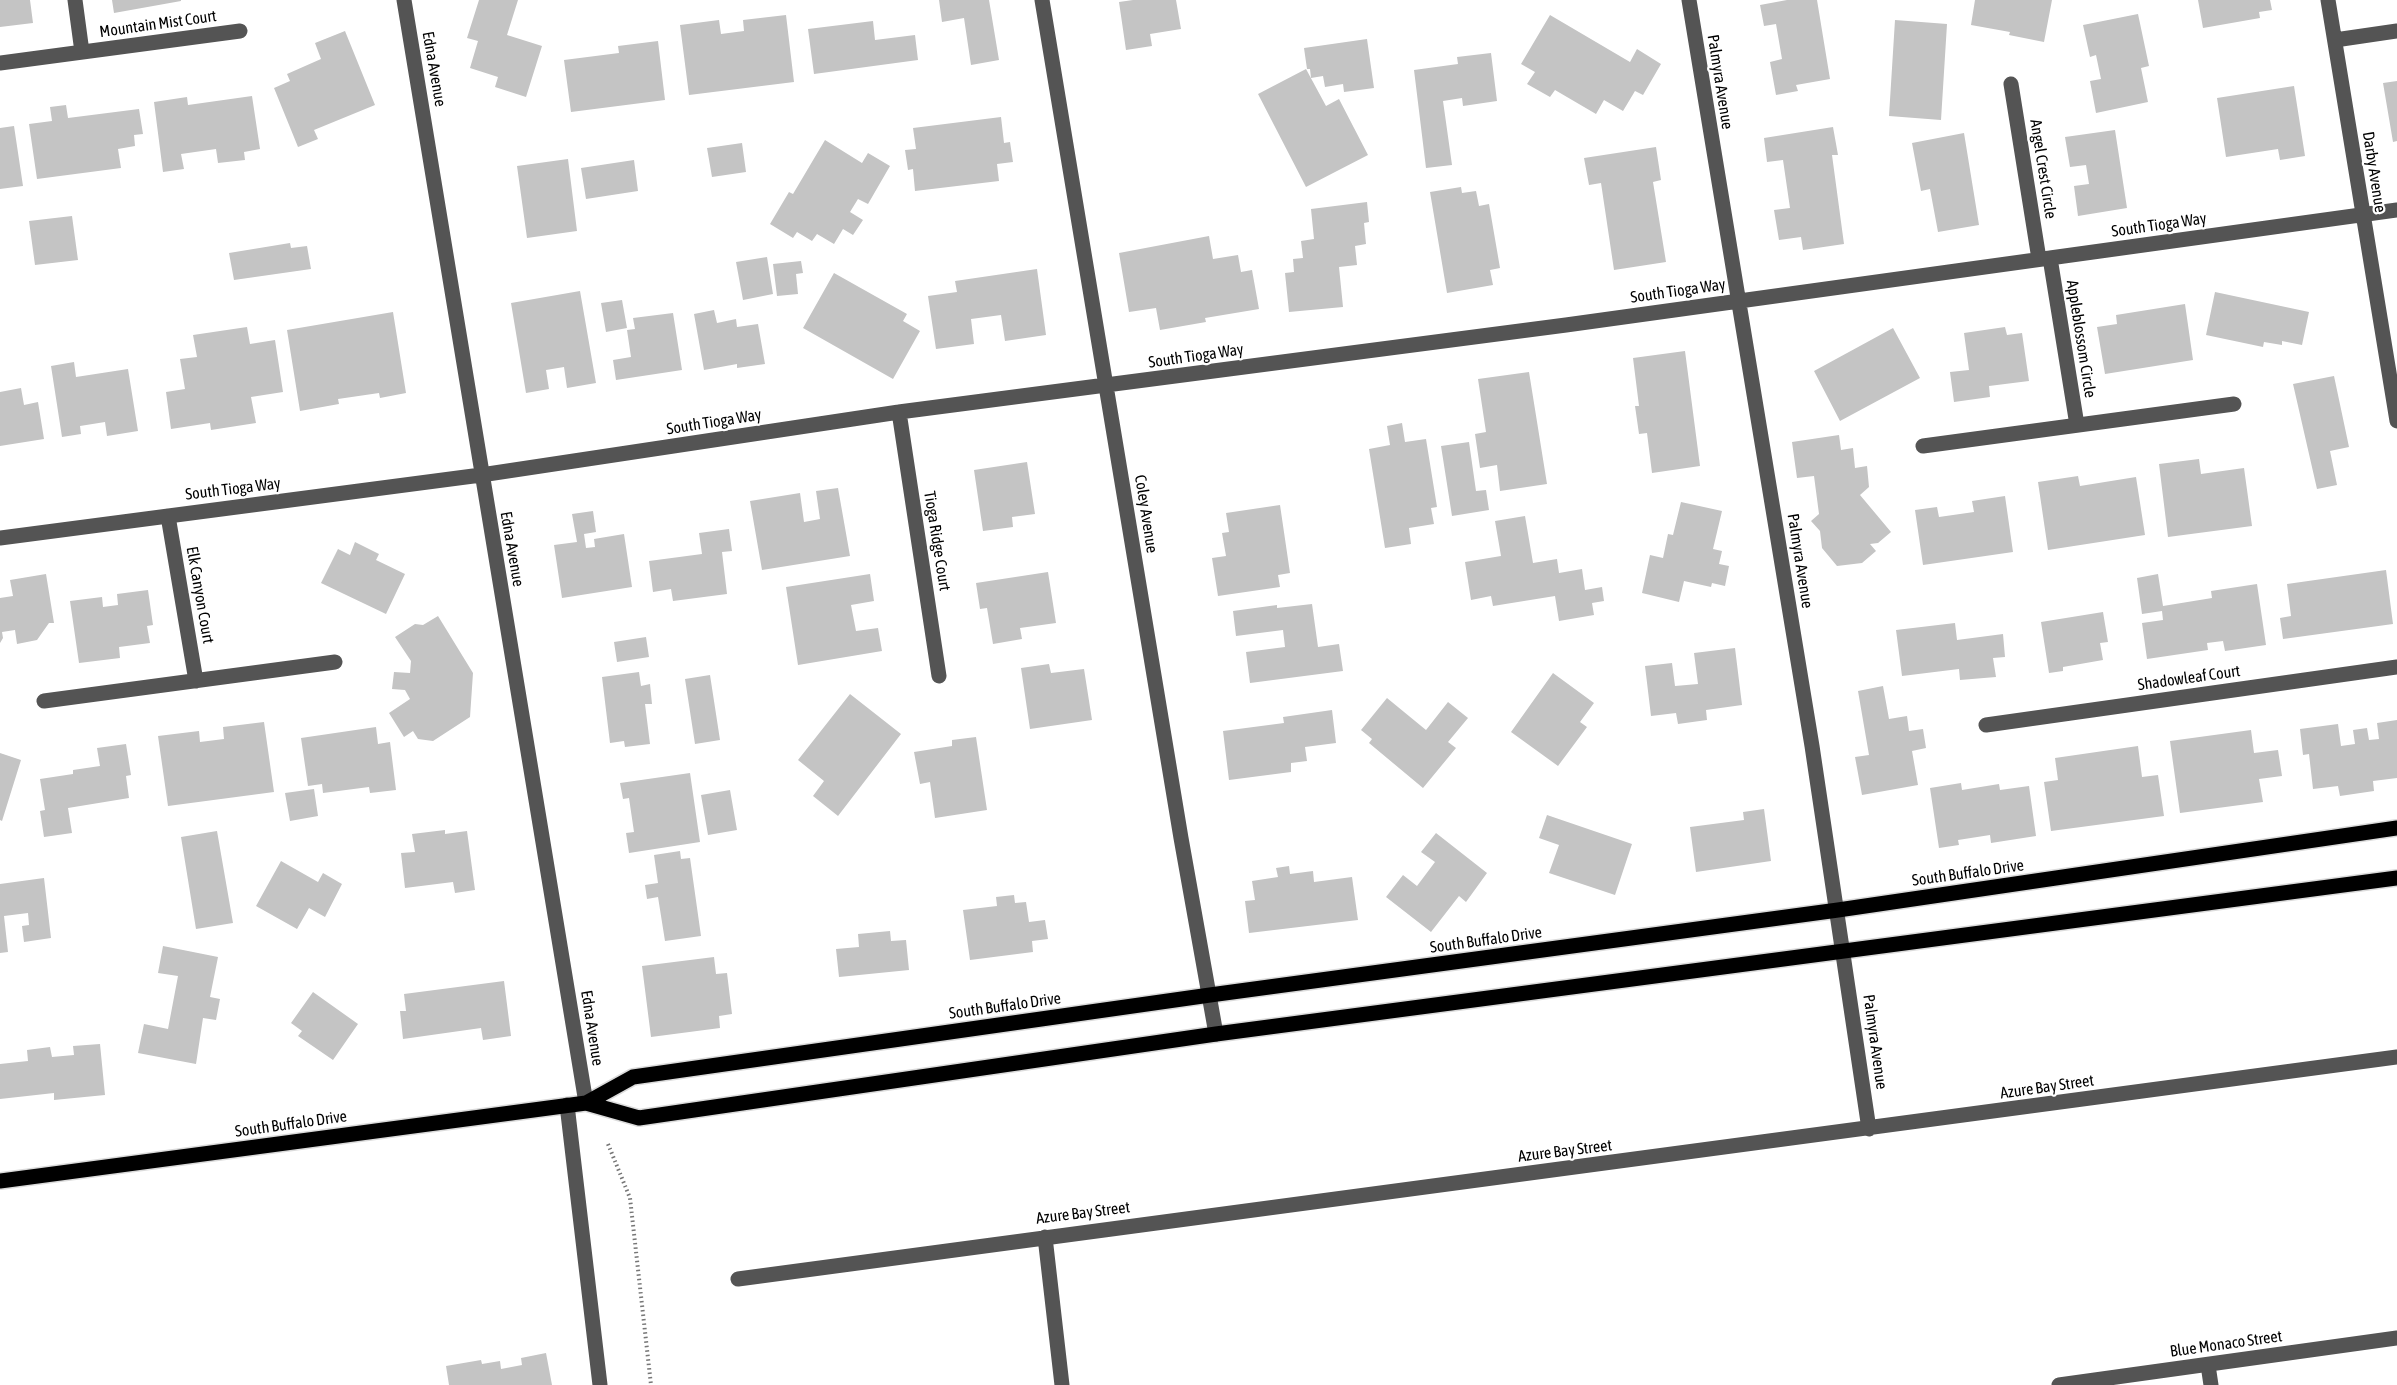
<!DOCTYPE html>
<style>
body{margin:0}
canvas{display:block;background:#fff}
</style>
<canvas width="2397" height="1385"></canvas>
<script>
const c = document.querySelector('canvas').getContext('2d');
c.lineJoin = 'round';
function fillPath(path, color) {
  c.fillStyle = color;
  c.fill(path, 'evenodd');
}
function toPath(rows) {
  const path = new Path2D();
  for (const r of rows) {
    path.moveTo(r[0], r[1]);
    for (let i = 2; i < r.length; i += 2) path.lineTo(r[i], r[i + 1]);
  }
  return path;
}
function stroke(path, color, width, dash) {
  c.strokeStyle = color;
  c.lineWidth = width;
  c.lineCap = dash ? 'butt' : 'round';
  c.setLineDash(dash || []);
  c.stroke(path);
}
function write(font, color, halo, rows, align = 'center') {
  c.font = font + ' "Asap Condensed",sans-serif';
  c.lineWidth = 4.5;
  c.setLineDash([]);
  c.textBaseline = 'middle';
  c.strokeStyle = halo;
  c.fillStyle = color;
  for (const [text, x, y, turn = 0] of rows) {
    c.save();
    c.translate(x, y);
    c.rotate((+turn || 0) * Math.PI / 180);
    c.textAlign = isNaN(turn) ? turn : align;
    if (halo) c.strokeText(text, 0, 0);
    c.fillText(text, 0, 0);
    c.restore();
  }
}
const building = toPath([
 [0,0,30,0,33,23,0,27],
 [112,0,181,0,181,1,114,13],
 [479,0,518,0,507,35,542,46,526,97,495,87,498,77,470,68,478,41,467,38],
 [939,0,989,0,999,60,971,65,964,18,942,22],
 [1133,0,1176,0,1181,29,1150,34,1152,46,1126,50,1119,2],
 [1787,0,1817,0,1830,79,1796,85,1798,91,1776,95,1770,62,1782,59,1776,24,1764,26,1760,5],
 [1975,0,2052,0,2044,42,2009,35,2010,32,1971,25],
 [2198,0,2270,0,2272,10,2259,12,2260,18,2203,28],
 [2138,14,2149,66,2141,68,2148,102,2096,113,2090,81,2101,79,2096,55,2090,57,2083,25],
 [786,15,794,82,689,95,680,25,719,20,721,34,744,31,743,20],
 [1550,15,1630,62,1637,49,1661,64,1643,95,1635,91,1623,111,1604,100,1596,114,1555,90,1550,97,1527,84,1535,72,1521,64],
 [1895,20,1947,24,1941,120,1889,116],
 [873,21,875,40,915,35,918,60,814,74,808,29],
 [345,31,375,105,314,130,318,139,298,147,274,88,290,81,287,74,321,59,315,43],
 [1367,39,1374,88,1344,92,1343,84,1325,87,1323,76,1311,78,1310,69,1307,69,1304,48],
 [658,41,665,100,571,112,564,60,619,53,618,46],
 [1491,53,1497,101,1463,106,1462,98,1443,101,1452,165,1426,168,1414,70,1458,64,1457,57],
 [1306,69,1326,106,1339,99,1368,155,1306,187,1258,94],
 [2397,81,2397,141,2393,142,2383,83],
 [2294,86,2305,156,2280,160,2278,149,2226,157,2217,98],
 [252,96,260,149,244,152,245,160,218,163,216,149,181,154,184,169,163,172,154,102,187,97,188,105],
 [66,105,68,118,139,109,143,134,134,135,135,146,118,149,121,168,37,179,29,124,52,121,50,107],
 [1001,117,1004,143,1010,142,1013,162,997,164,999,181,915,191,913,169,908,170,905,150,916,149,913,128],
 [14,126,23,186,0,189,0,128],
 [1833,127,1838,155,1832,155,1844,244,1803,250,1801,237,1779,240,1774,210,1790,208,1783,160,1767,162,1764,138],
 [2115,130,2127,208,2078,216,2074,186,2089,184,2086,165,2070,167,2065,137],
 [1964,133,1979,225,1938,232,1930,189,1921,191,1912,143],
 [825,140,862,163,868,153,890,166,868,204,858,199,850,212,863,220,853,235,843,229,834,244,817,234,812,241,797,232,793,238,770,224,789,192,793,194],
 [742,143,746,172,712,177,707,148],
 [1656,147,1661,180,1653,182,1666,262,1614,270,1601,183,1589,185,1584,158],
 [568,159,577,231,527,238,517,166],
 [634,160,638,191,586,199,581,168],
 [1461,187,1462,193,1476,191,1479,206,1489,204,1500,268,1490,270,1493,285,1447,293,1430,192],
 [1367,202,1369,222,1364,223,1366,244,1355,246,1357,265,1339,267,1343,307,1289,312,1285,273,1294,272,1293,259,1303,258,1301,241,1314,239,1311,209],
 [72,216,78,260,35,265,29,221],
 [1209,236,1213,259,1238,255,1241,272,1252,270,1259,309,1205,318,1206,322,1160,330,1156,308,1129,312,1119,253],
 [290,243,291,248,307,246,311,269,234,280,229,253],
 [767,257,773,294,743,300,736,262],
 [801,261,803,273,796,274,798,294,777,296,773,264],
 [1037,269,1046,335,1005,341,1001,315,971,319,974,344,936,349,928,296,957,292,955,281],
 [834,273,907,314,903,321,920,331,893,379,803,328],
 [580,291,596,383,567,388,564,367,546,370,549,389,526,393,511,303],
 [2215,292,2309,312,2302,345,2282,341,2282,345,2264,342,2263,347,2206,335],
 [622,300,627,328,606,332,601,303],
 [2185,304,2193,360,2105,374,2097,327,2117,324,2116,315],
 [714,310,717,323,736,319,737,327,758,324,765,364,737,368,737,364,704,370,694,314],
 [393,312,406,393,380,398,379,393,338,399,339,404,300,411,287,330],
 [673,313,682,370,616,380,613,360,631,357,627,330,635,329,633,318],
 [247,327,250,344,275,340,283,392,251,397,256,423,211,430,210,423,171,429,166,392,185,389,180,359,197,357,193,335],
 [2005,327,2007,335,2022,333,2029,381,1989,386,1990,397,1954,402,1950,372,1969,370,1964,333],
 [1893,328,1920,378,1840,421,1814,371],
 [1685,351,1700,466,1652,473,1647,433,1639,434,1635,406,1639,406,1633,358],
 [74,362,76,377,128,369,138,431,107,436,105,422,80,426,81,434,62,437,51,366],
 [1529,372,1547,484,1500,491,1497,465,1480,468,1475,434,1486,432,1478,379],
 [2334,376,2349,447,2330,451,2337,485,2317,489,2293,384],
 [21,388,24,405,38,402,44,439,0,446,0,392],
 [1402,423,1405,442,1426,439,1437,507,1431,508,1434,524,1409,528,1411,544,1385,548,1369,449,1390,445,1387,426],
 [1839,435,1841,450,1853,448,1855,468,1867,466,1869,487,1860,495,1891,532,1878,543,1870,544,1876,551,1862,563,1837,566,1822,548,1820,531,1811,521,1819,514,1814,476,1797,478,1792,442],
 [1469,442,1476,491,1486,490,1489,510,1452,516,1441,446],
 [2199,459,2201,474,2244,468,2252,526,2168,537,2159,464],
 [1027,462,1035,514,1012,517,1013,527,983,531,974,470],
 [2078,476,2080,486,2136,477,2145,535,2048,550,2038,482],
 [838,488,850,556,762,570,750,501,800,493,804,522,820,519,816,491],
 [2005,496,2013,552,1923,565,1915,510,1937,507,1939,517,1974,512,1972,501],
 [1681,502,1722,511,1713,549,1722,551,1719,564,1729,566,1725,586,1712,583,1711,587,1684,581,1679,602,1642,593,1650,555,1663,558,1668,534,1673,535],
 [1280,505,1290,573,1278,575,1280,587,1218,596,1212,558,1226,556,1222,533,1229,532,1226,513],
 [593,511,596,532,584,534,586,548,595,547,594,539,624,534,632,587,562,598,554,545,577,542,572,514],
 [1525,516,1533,563,1557,559,1559,573,1582,569,1585,590,1602,587,1604,601,1592,603,1594,615,1559,621,1555,596,1493,606,1491,596,1471,600,1465,562,1501,556,1495,521],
 [729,529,732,551,722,552,727,594,673,601,671,589,653,592,649,561,702,554,699,533],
 [355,542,379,554,376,560,405,574,386,614,321,583,338,549,350,555],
 [2386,570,2393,624,2283,639,2280,618,2291,616,2287,584],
 [1048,572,1056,623,1020,628,1022,639,993,644,987,608,980,609,976,583],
 [46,574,54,623,49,623,37,640,17,644,15,630,2,632,3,638,0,643,0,598,13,596,10,580],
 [870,574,874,601,851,605,856,631,878,628,882,651,798,665,786,587],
 [2158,574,2163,606,2212,598,2211,591,2257,584,2266,645,2225,651,2223,641,2207,643,2208,650,2147,659,2142,623,2163,620,2162,611,2142,614,2137,578],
 [148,590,153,625,147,626,150,643,119,647,120,658,79,663,70,601,102,597,103,607,118,605,117,594],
 [1312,604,1318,647,1339,644,1343,671,1250,683,1246,652,1285,647,1283,630,1236,636,1233,611,1277,605,1277,608],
 [2103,612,2108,642,2100,643,2103,660,2063,667,2063,671,2049,673,2041,622],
 [438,616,473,673,470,717,433,741,418,739,413,731,404,737,389,713,410,699,405,690,392,689,394,672,410,673,411,661,395,637,415,624,423,625],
 [1955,623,1957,640,2003,634,2005,657,1993,658,1996,677,1960,680,1959,669,1902,676,1896,630],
 [646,637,649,657,617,662,614,642],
 [1735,648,1742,705,1706,710,1707,720,1678,724,1676,713,1651,716,1645,666,1672,663,1675,686,1698,684,1694,653],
 [1049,664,1051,673,1084,669,1092,720,1030,729,1021,668],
 [639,672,641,686,650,684,652,704,645,704,650,744,625,747,624,741,610,743,602,677],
 [1553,673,1594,703,1580,722,1587,727,1558,766,1511,732],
 [710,675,720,740,695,744,685,679],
 [1883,686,1889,719,1907,716,1909,731,1923,729,1926,748,1912,751,1918,785,1862,795,1855,757,1869,755,1858,691],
 [850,694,901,734,838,816,813,796,824,781,798,760],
 [1387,698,1426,730,1448,702,1468,718,1448,742,1456,748,1423,788,1369,743,1372,739,1361,730],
 [1332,710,1336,743,1305,747,1307,761,1291,763,1291,772,1229,780,1223,731,1284,723,1283,717],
 [2397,720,2397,778,2373,781,2374,791,2340,796,2338,786,2313,789,2309,754,2303,755,2300,729,2338,724,2341,746,2355,744,2353,730,2367,728,2369,740,2379,739,2377,723],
 [264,722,274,792,168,806,158,736,199,731,200,742,224,739,223,727],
 [376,727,378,744,390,742,396,790,370,793,369,787,323,793,322,784,308,786,301,738],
 [2251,730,2254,753,2278,750,2282,776,2259,779,2263,802,2180,813,2170,741],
 [976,737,987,810,935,818,930,782,920,784,914,752,952,746,952,740],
 [126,744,131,775,126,776,129,798,68,808,72,833,44,837,40,811,45,810,40,779,73,774,73,770,100,766,97,748],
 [2138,746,2142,777,2158,775,2164,816,2051,831,2044,782,2058,780,2055,758],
 [0,753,21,760,2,821,0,820],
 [690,773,700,842,629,853,626,833,634,832,629,798,623,799,620,783],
 [1961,783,1962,790,1999,784,2000,790,2029,786,2036,836,1991,843,1990,835,1958,840,1959,845,1939,848,1930,788],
 [314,789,318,816,290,821,285,793],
 [730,790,737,830,708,835,701,795],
 [1764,809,1771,861,1696,872,1690,827,1744,820,1743,812],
 [1547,815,1632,844,1615,895,1549,873,1559,845,1539,838],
 [445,830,445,834,467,831,475,890,455,893,453,882,405,888,401,853,415,852,412,834],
 [217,831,233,923,196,929,181,837],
 [1436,833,1487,873,1466,902,1459,896,1431,932,1386,897,1403,875,1417,886,1435,862,1421,852],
 [680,851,681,859,690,858,701,936,665,941,658,897,647,899,645,885,658,883,654,855],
 [281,861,318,882,323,873,342,884,325,917,309,908,297,929,256,906],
 [1289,866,1290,874,1313,871,1314,882,1352,877,1358,920,1249,933,1245,901,1255,900,1252,881,1278,877,1276,868],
 [44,878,51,938,24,942,22,926,29,925,28,913,4,916,8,952,0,953,0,884],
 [1014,895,1015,903,1026,902,1029,922,1045,920,1048,939,1032,941,1033,952,970,960,963,910,997,906,996,897],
 [890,931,891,941,906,940,909,970,839,977,836,949,859,947,858,934],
 [163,946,218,957,210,997,220,999,216,1020,203,1018,196,1064,138,1053,144,1024,168,1029,178,976,158,973],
 [714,957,716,974,727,973,732,1014,719,1016,720,1028,651,1037,642,966],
 [504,981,511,1036,483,1040,481,1028,403,1039,400,1011,406,1011,404,994],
 [313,992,358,1024,333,1060,298,1036,302,1031,291,1023],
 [100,1044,105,1095,54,1100,54,1093,0,1099,0,1064,28,1061,27,1050,50,1047,52,1057,74,1055,73,1046],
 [546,1353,552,1385,449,1385,446,1366,481,1360,482,1364,500,1361,501,1369,522,1365,521,1358]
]);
const path = toPath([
 [608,1144,630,1198,651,1385]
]);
const minor = toPath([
 [75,0,82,52],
 [404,0,586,1103],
 [1042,0,1181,838,1216,1034],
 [1689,0,1812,746,1869,1129],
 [2328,0,2397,421],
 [2335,40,2397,31],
 [0,63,240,31],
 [2011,84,2039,259],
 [2050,258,2077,425],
 [899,412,939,676],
 [1923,446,2234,404],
 [168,516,196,681],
 [0,538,481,475,899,412,1566,325,2397,210],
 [44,701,335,662],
 [1986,725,2397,667],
 [567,1105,600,1385],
 [1045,1237,1062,1385],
 [738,1279,2397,1057],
 [2208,1365,2211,1385],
 [2059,1385,2397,1338]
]);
const major = toPath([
 [586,1103,639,1118,1216,1034,2397,878],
 [0,1181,586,1103,633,1077,1210,995,1838,910,2397,828]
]);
const streetNames = [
 ["Mountain Mist Court",158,24,-8],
 ["Edna Avenue",434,69,80],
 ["Palmyra Avenue",1720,82,81],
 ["Angel Crest Circle",2043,169,81],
 ["Darby Avenue",2374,172,81],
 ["South Tioga Way",2159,225,-8],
 ["South Tioga Way",1678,291,-8],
 ["Appleblossom Circle",2081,339,81],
 ["South Tioga Way",1196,356,-8],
 ["South Tioga Way",714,422,-9],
 ["South Tioga Way",233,489,-7],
 ["Coley Avenue",1146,514,81],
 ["Tioga Ridge Court",937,541,81],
 ["Edna Avenue",512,549,80],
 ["Palmyra Avenue",1800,561,81],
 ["Elk Canyon Court",200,595,80],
 ["Shadowleaf Court",2189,678,-8],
 ["South Buffalo Drive",1968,873,-8],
 ["South Buffalo Drive",1486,940,-8],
 ["South Buffalo Drive",1005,1006,-8],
 ["Edna Avenue",592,1028,81],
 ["Palmyra Avenue",1875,1042,82],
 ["Azure Bay Street",2047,1087,-8],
 ["South Buffalo Drive",291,1124,-8],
 ["Azure Bay Street",1565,1151,-7],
 ["Azure Bay Street",1083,1213,-7],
 ["Blue Monaco Street",2226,1344,-8]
];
fillPath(building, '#c4c4c4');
stroke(major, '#dbdbdb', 18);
stroke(path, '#767676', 4, [1.5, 3]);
stroke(minor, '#545454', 15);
stroke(major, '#000', 15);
write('16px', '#000', '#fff', streetNames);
</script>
